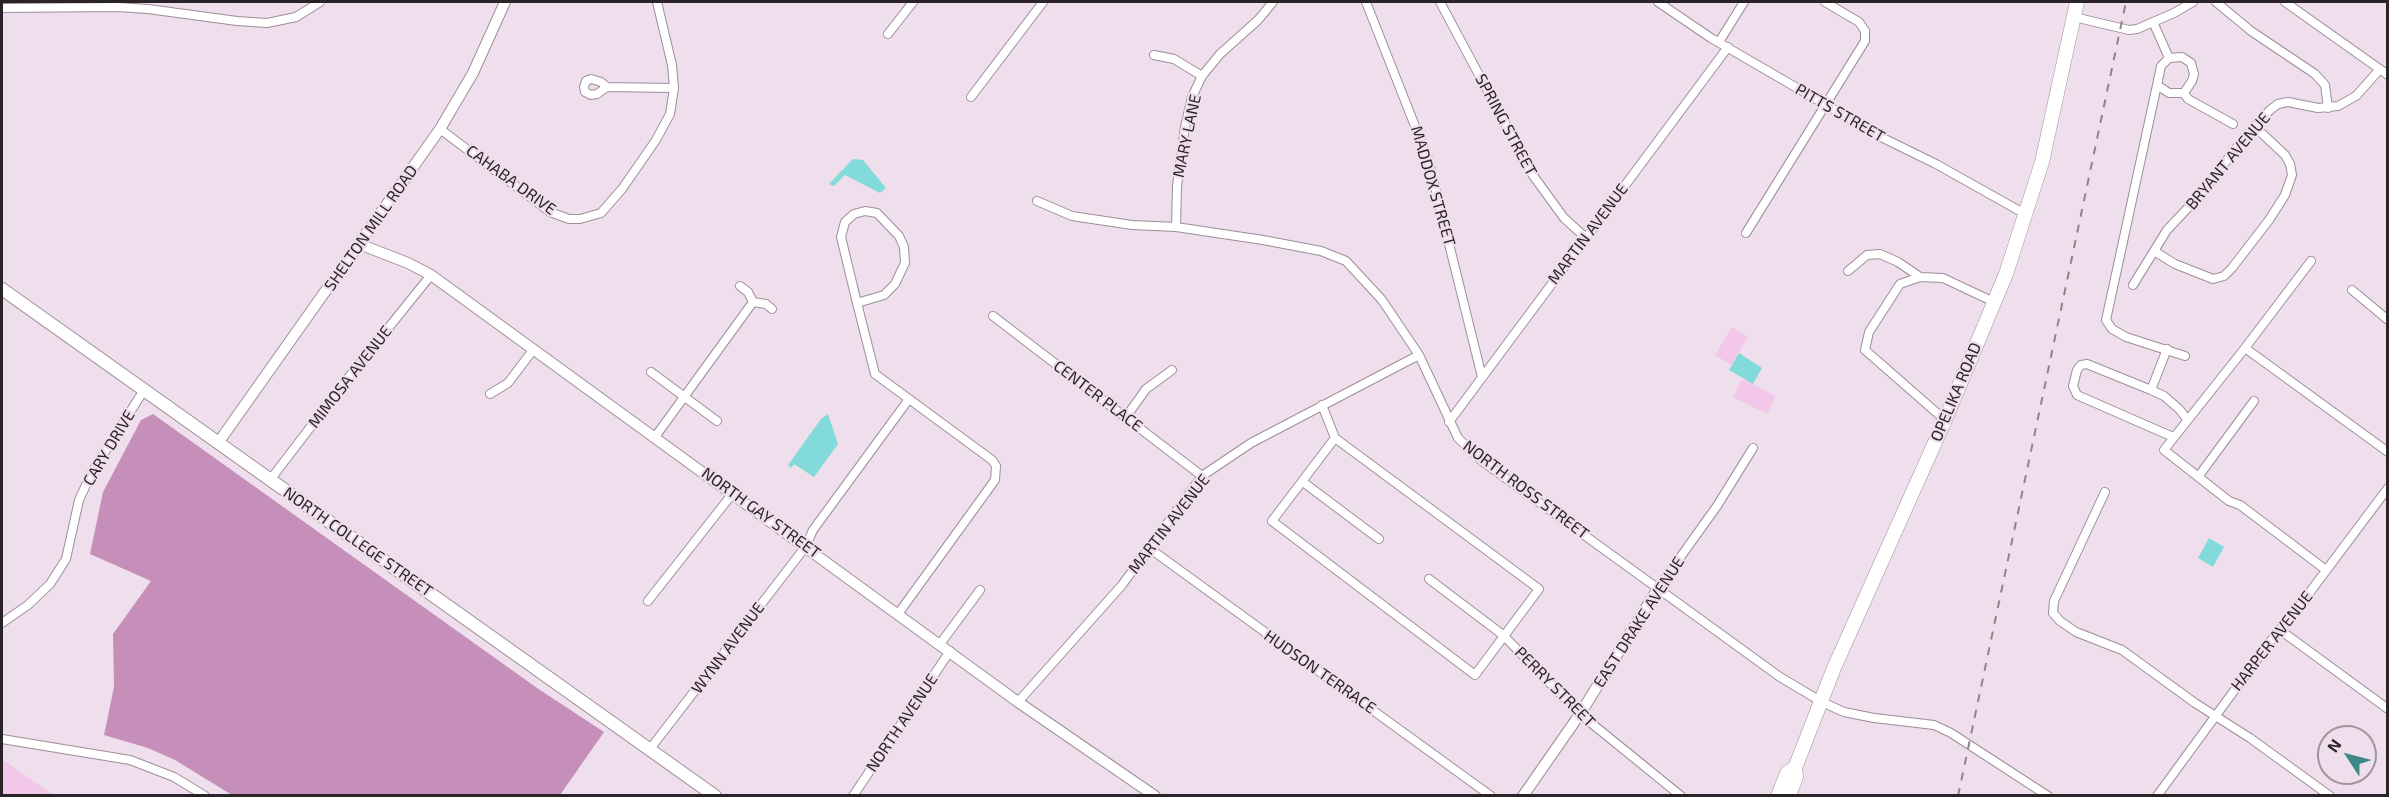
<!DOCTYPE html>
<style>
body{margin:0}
#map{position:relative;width:2389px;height:797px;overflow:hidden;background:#efdeeb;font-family:"Exo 2",sans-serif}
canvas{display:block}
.frame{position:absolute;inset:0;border:3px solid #2a2428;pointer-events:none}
.north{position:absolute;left:2317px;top:725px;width:60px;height:60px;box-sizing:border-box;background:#efdeeb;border:2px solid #a0949d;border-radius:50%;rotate:306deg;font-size:16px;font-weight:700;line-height:24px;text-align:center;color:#2a2428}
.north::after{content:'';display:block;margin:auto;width:21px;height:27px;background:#3f8888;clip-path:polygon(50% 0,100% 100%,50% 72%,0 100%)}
</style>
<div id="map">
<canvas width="2389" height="797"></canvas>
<div class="frame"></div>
<div class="north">N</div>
</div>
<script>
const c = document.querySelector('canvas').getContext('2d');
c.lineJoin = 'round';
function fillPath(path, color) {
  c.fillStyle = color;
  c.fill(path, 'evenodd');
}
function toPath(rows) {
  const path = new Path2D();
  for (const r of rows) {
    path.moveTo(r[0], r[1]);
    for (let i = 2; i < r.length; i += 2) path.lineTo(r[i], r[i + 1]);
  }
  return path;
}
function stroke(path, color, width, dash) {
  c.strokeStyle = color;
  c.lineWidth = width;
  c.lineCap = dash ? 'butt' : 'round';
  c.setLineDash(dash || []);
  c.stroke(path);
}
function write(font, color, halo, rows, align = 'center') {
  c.font = font + ' "Exo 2",sans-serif';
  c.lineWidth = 4.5;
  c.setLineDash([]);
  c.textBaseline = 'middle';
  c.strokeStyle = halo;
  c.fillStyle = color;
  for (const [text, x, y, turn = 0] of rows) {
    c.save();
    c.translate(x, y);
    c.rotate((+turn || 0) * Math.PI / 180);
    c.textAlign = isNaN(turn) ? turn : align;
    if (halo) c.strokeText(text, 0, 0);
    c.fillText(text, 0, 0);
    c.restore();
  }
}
const green = toPath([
 [1732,327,1748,337,1731,365,1715,355],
 [1742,379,1776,396,1767,414,1733,397],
 [2,759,53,795,2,795]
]);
const forest = toPath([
 [153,414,537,688,604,732,560,795,232,795,175,760,148,748,104,735,114,687,113,634,151,581,90,554,103,492,141,420]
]);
const water = toPath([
 [853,159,863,160,886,188,880,193,845,175,834,186,829,184],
 [1739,353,1762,368,1753,384,1729,370],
 [828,414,838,444,814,477,794,464,791,468,788,465,821,419],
 [2209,538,2224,547,2213,567,2198,558]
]);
const minor = toPath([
 [1366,2,1428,159,1482,377],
 [1440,2,1532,174,1564,218,1586,238],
 [1658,2,1711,38,1883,138,1936,164,2027,215],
 [2216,2,2251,31,2315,74,2325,85,2328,108],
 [2285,2,2388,75],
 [2,8,118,7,148,9,237,21,267,23,296,17,320,2],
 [2074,17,2129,30,2137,29,2174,13,2193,2],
 [2153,22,2169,58],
 [888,34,913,2],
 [1719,42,1744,2],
 [1154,55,1174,59,1202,76],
 [591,79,601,82,607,87,597,94,591,95,585,92,584,87,586,81,591,79],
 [2157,85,2161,66,2169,58,2182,57,2191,63,2194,74,2192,81,2184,93],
 [607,87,674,88],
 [971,97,1043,2],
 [440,129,550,212,569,219,580,219,601,213,622,189,656,140,670,114,674,88,672,65,657,2],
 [1037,201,1072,216,1132,225,1176,227,1263,240,1321,251,1346,261,1382,300,1419,355,1458,438,1482,461,1780,677,1822,702,1844,712,1874,718,1934,725,1951,733,2048,796],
 [1176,227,1177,186,1185,127,1192,97,1202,76,1220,54,1258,20,1273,2],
 [1746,233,1865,41,1865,31,1859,22,1825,2],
 [2154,251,2175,264,2213,279,2224,276,2232,268,2269,220,2285,195,2292,175,2290,164,2285,155,2254,126],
 [2311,261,2245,348,2388,452],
 [1848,271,1867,255,1880,254,1898,262,1920,277],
 [2133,285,2167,230,2201,194,2244,138,2270,110,2278,104,2288,102,2318,108,2338,106,2356,96,2380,69],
 [740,286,748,292,753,302,766,304,772,309],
 [2352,290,2388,320],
 [857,303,884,295,895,284,905,263,904,247,899,236,877,213,865,211,854,214,845,222,841,237,857,303,875,374,992,460,996,466,995,480,898,614],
 [993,316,1202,476],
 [2245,348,2164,450,2229,501,2240,505,2326,570],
 [2185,356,2126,337,2112,329,2106,320,2157,85,2169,93,2184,93,2188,99,2233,124],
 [651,372,717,421],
 [2151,390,2167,349],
 [490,394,508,383,533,350],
 [1322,405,1335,438],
 [1126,417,1146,389,1172,370],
 [1945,420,1865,350,1869,332,1900,284,1920,277,1943,278,1994,302],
 [1449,422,1728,47],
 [655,437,753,302],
 [2173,437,2077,395,2073,386,2077,370,2081,365,2087,364,2151,390,2164,396,2179,409,2187,419],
 [1335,438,1539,589,1475,675,1272,521,1335,438],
 [2198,477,2254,401],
 [270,480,348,378,431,275],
 [1303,482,1379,539],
 [2105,492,2054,601,2053,613,2060,621,2076,632,2122,650,2195,703,2250,738,2330,796],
 [1149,548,1491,796],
 [1429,579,1503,635,1580,714,1681,796],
 [1659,587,1717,506,1753,448],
 [648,601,733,493],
 [2,623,28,605,50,584,66,559,79,500,92,472,144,390],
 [2280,630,2388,709],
 [940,644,980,590],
 [1018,702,1122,585,1202,476,1251,443,1419,355],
 [2,739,130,760,174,777,205,796],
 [650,749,806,546,813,530,909,399],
 [853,796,950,651],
 [2157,796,2266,647,2304,600,2388,488]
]);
const tertiary = toPath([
 [359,244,408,263,431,275,1018,702,1155,796],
 [218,443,440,129,473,73,505,2],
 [1523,796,1580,714,1659,587]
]);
const secondary = toPath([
 [2,289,715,796]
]);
const primary = toPath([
 [1778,796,1787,773,1795,768],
 [1789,796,1796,777,1795,768,1834,668,1945,420,2006,274,2042,162,2077,2]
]);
const rail = toPath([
 [1958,796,2126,2]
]);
const streetNames = [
 ["PITTS STREET",1840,113,30],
 ["SPRING STREET",1506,125,62],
 ["MARY LANE",1187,136,-78],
 ["BRYANT AVENUE",2228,161,-50],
 ["CAHABA DRIVE",511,180,36],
 ["MADDOX STREET",1433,186,74],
 ["SHELTON MILL ROAD",371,228,-55],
 ["MARTIN AVENUE",1588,234,-53],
 ["MIMOSA AVENUE",350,377,-52],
 ["OPELIKA ROAD",1956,392,-67],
 ["CENTER PLACE",1098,396,37],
 ["CARY DRIVE",109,448,-59],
 ["NORTH ROSS STREET",1526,490,37],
 ["NORTH GAY STREET",761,513,36],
 ["MARTIN AVENUE",1169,524,-52],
 ["NORTH COLLEGE STREET",358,542,35],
 ["EAST DRAKE AVENUE",1639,622,-57],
 ["HARPER AVENUE",2272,641,-52],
 ["WYNN AVENUE",728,648,-53],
 ["HUDSON TERRACE",1320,672,35],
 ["PERRY STREET",1555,687,45],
 ["NORTH AVENUE",902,723,-56]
];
fillPath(green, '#f2c7e9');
fillPath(forest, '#c58fba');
fillPath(water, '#82dada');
stroke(minor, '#9d8e99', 10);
stroke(tertiary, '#9d8e99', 12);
stroke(secondary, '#9d8e99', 14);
stroke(primary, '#9d8e99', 15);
stroke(minor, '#fff', 8);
stroke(tertiary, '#fff', 10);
stroke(secondary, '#fff', 12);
stroke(primary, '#fff', 14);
stroke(rail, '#8f848c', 2, [8, 8]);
write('16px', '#2a2428', '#efdeeb', streetNames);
</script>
